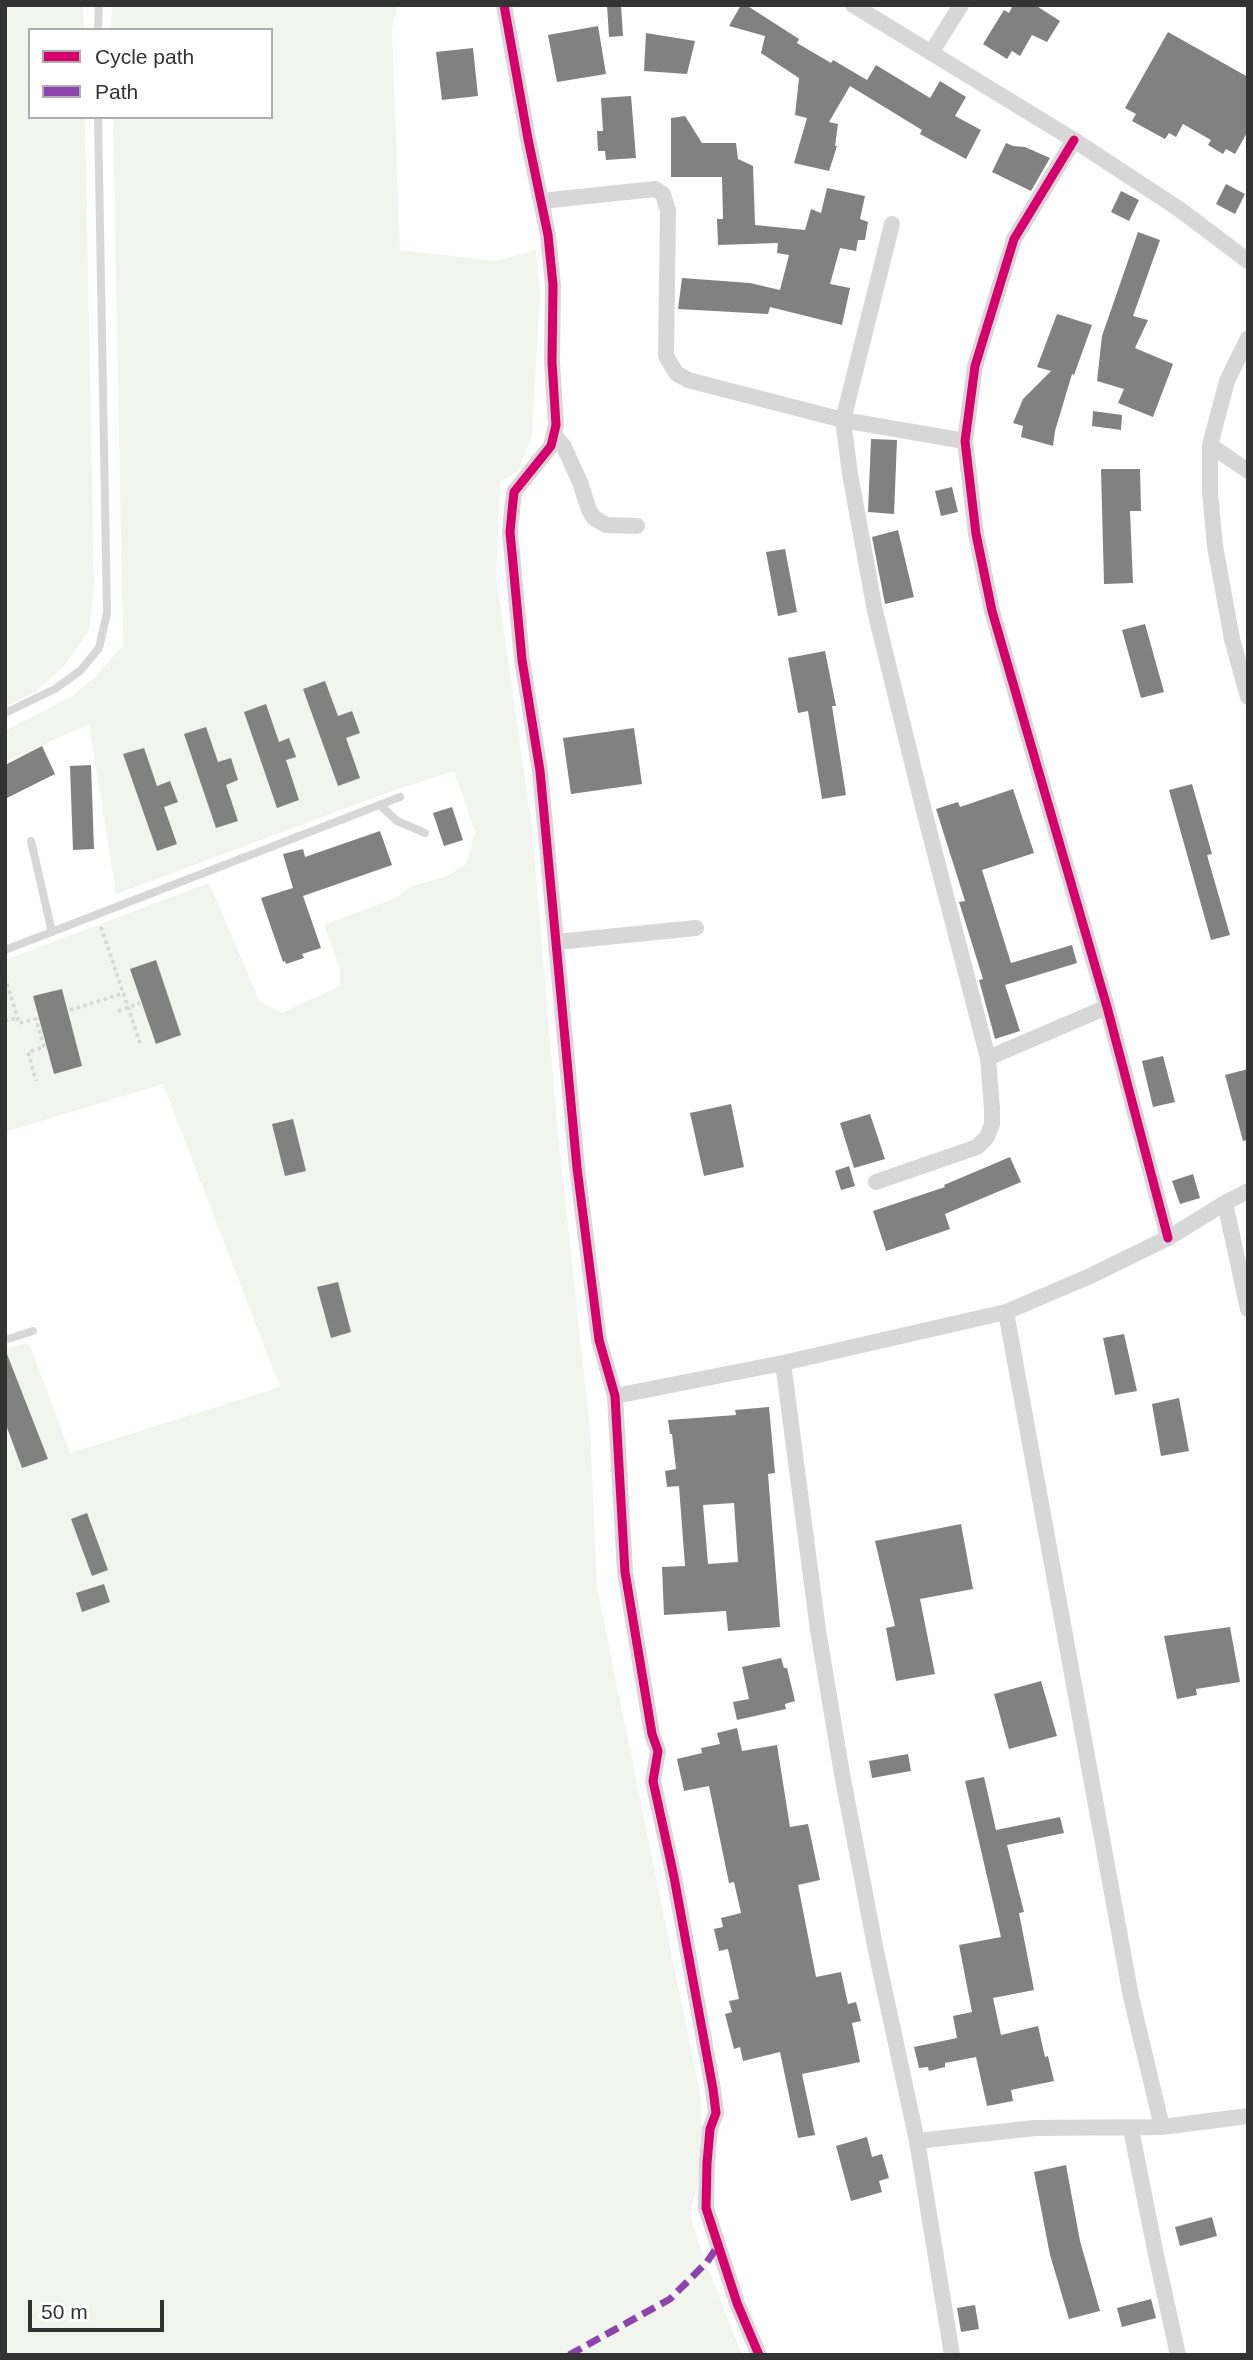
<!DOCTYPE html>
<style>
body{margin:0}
#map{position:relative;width:1253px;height:2360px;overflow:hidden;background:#fff;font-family:Arial,sans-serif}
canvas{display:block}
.frame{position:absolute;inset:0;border:7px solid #333;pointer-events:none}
.legend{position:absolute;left:28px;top:28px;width:245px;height:91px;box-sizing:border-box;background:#fff;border:2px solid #adadad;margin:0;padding:9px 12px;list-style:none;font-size:21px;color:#333}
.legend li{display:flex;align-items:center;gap:14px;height:35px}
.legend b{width:35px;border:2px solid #adadad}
.scale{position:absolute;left:28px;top:2300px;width:136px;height:32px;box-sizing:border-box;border:4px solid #333;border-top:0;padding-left:9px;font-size:21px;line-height:24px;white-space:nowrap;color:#333;-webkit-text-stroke:5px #fff;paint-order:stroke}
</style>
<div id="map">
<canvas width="1253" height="2360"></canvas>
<div class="frame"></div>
<ul class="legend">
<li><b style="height:9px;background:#d6006c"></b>Cycle path</li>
<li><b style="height:9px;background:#8e44ad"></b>Path</li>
</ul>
<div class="scale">50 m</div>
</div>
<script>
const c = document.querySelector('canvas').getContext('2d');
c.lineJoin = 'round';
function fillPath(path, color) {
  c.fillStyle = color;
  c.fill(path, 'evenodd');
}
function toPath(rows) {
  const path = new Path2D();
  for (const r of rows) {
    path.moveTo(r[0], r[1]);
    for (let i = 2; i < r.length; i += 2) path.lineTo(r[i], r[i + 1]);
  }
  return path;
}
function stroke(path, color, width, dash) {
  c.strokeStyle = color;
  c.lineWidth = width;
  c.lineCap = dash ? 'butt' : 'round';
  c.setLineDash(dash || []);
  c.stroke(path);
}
const green = toPath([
 [5,5,83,5,84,30,30,30,30,117,85,117,94,585,89,630,65,665,35,692,5,707],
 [112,5,397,5,392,30,400,250,496,261,536,250,540,294,532,436,518,471,500,482,496,576,532,828,557,1124,590,1429,597,1587,701,2099,702,2146,698,2182,690,2213,698,2242,742,2355,5,2355,5,1349,27,1343,31,1348,70,1453,280,1387,163,1084,5,1132,5,960,209,883,260,1002,282,1013,340,986,340,968,324,925,396,898,412,886,447,876,466,864,475,832,454,771,395,790,116,894,89,724,5,762,5,731,72,696,98,674,123,645,113,117,271,117,271,30,111,30]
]);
const building = toPath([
 [607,5,621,5,623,36,609,37],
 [741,5,746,5,799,39,797,43,831,63,833,60,867,80,876,65,930,98,940,81,966,97,955,116,981,130,966,159,920,134,922,130,850,86,829,122,838,124,835,146,837,146,829,171,794,163,807,118,795,115,799,78,761,53,765,36,729,26],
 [1013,5,1035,5,1060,21,1047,42,1032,35,1020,56,1012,51,1007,59,983,44,1004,10,1009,13],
 [598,26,606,74,557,82,548,35],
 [1168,32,1248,77,1248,131,1235,154,1226,149,1223,154,1208,145,1211,140,1183,124,1176,137,1169,133,1165,139,1132,121,1136,114,1125,108],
 [646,33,695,41,687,74,644,71],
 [473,48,478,96,442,100,436,52],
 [631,96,636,158,606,160,605,151,598,151,597,131,603,131,601,98],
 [685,116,702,143,736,143,738,159,753,166,755,225,805,230,811,209,821,213,827,188,865,196,860,219,868,222,865,240,858,240,856,251,840,248,830,284,850,288,842,325,770,307,768,314,678,309,682,278,750,283,780,290,789,255,777,253,778,243,718,245,717,219,723,219,722,177,671,177,671,118],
 [1006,143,1013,146,1025,147,1050,158,1031,191,992,172],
 [1226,184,1245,194,1235,214,1216,204],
 [1121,191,1139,200,1129,221,1111,212],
 [1138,232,1160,240,1133,316,1148,320,1135,348,1173,364,1153,417,1118,403,1124,389,1097,381,1102,336],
 [1057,314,1092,325,1074,375,1072,374,1055,431,1053,446,1021,437,1023,426,1013,423,1023,399,1051,371,1037,367],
 [1093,411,1122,415,1121,430,1092,426],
 [871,439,897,440,894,514,868,512],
 [1101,469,1140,469,1141,511,1130,511,1133,583,1104,584],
 [952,487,958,512,941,516,935,491],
 [898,530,914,597,885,604,872,537],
 [785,549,797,612,778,616,766,552],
 [1145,624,1164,692,1141,698,1122,630],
 [825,651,836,706,832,706,846,795,822,799,808,711,798,713,788,658],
 [325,681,338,716,352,711,360,733,346,738,360,778,338,786,303,689],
 [266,704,279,742,289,738,296,757,286,760,299,800,277,808,244,712],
 [206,727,218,762,231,758,238,780,226,785,238,821,216,828,184,734],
 [634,728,642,784,571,794,563,738],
 [42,746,55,774,5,799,5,765],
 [144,748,157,786,170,781,178,802,164,807,177,844,157,851,123,754],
 [91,765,94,849,73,850,70,766],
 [1192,784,1212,854,1207,855,1230,935,1211,940,1169,790],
 [1013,789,1034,853,982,870,1011,963,1072,945,1077,963,1005,985,1020,1031,995,1039,979,980,983,979,959,902,965,901,936,809,958,802,960,807],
 [452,807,463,840,444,846,433,813],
 [380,831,392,865,303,896,321,948,302,954,304,958,286,964,285,961,283,962,261,898,293,888,283,854,303,849,305,857],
 [156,960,181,1035,156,1044,130,969],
 [62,989,82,1066,54,1074,33,996],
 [1163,1056,1175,1102,1153,1107,1142,1061],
 [1248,1069,1248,1140,1243,1141,1225,1075],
 [731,1104,744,1167,704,1176,690,1113],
 [870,1114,885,1159,854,1168,840,1123],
 [293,1119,306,1171,285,1176,272,1124],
 [1010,1157,1021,1182,945,1214,950,1229,886,1251,873,1211,945,1187,944,1185],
 [849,1166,855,1186,841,1190,835,1171],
 [1193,1174,1200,1198,1180,1204,1172,1181],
 [338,1282,351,1332,331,1338,317,1287],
 [1124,1334,1137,1391,1115,1395,1103,1338],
 [5,1349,48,1459,22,1468,5,1422],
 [1179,1398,1189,1451,1161,1456,1152,1404],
 [769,1407,775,1473,768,1474,780,1627,728,1631,726,1611,664,1615,662,1567,685,1566,679,1486,667,1487,665,1471,676,1469,672,1434,670,1434,668,1420,736,1415,735,1410],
 [734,1503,738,1562,708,1564,703,1505],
 [87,1513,108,1570,92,1576,71,1519],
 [961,1524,973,1589,920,1599,935,1674,896,1681,886,1628,895,1626,875,1541],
 [104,1584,110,1602,82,1612,76,1593],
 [1230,1627,1240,1682,1196,1689,1197,1695,1177,1699,1164,1636],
 [781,1658,784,1668,787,1668,795,1701,785,1704,786,1709,737,1720,733,1702,749,1699,742,1667],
 [1041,1681,1057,1736,1009,1749,994,1694],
 [737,1728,742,1751,777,1745,790,1827,808,1824,820,1880,798,1885,816,1977,841,1972,848,2004,856,2002,861,2021,852,2023,860,2062,802,2074,815,2135,798,2138,780,2052,743,2061,740,2047,734,2049,725,2014,732,2012,729,2001,739,1999,728,1949,719,1951,714,1929,723,1927,721,1918,741,1913,734,1882,729,1883,709,1786,684,1791,677,1759,702,1753,701,1748,720,1744,717,1733],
 [908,1754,911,1771,872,1778,869,1761],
 [984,1777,996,1830,1060,1817,1064,1833,1007,1845,1024,1912,1019,1913,1034,1990,993,1998,1001,2035,1038,2026,1045,2057,1048,2056,1054,2081,1011,2090,1013,2101,987,2106,976,2057,945,2063,945,2067,929,2071,928,2067,919,2068,914,2047,957,2038,953,2016,972,2012,959,1945,1001,1937,965,1781],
 [867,2137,872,2157,882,2154,889,2178,879,2181,882,2192,851,2201,836,2146],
 [1066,2165,1080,2241,1100,2311,1069,2319,1050,2255,1034,2172],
 [1212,2217,1217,2236,1180,2246,1175,2227],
 [1151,2299,1156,2318,1122,2327,1117,2308],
 [975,2305,979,2329,961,2332,957,2308]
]);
const path = toPath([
 [101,927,141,1046],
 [5,977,19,1023,36,1019,44,1047,28,1052,36,1081],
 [70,1010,124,993],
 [118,1011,140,1003],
 [5,1021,17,1018]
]);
const service = toPath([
 [98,30,99,5],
 [5,713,55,689,81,670,99,648,107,613,98,117],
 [380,805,397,821,425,833],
 [31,841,52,932],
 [5,950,400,797],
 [5,1340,33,1331]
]);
const minor = toPath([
 [504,5,528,139,548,235,553,285,552,362,556,425,551,446,514,492,512,511,510,532,522,660,540,771,577,1168,599,1340,615,1396,625,1572,652,1734,658,1751,653,1781,674,1877,713,2089,716,2113,710,2129,707,2163,706,2208,737,2303,759,2355],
 [853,5,1074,140,1179,209,1248,261],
 [931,53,961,5],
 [1074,140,1014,239,975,366,965,441,976,534,992,611,1107,1007,1168,1238],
 [541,201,655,189,663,194,668,211,666,356,676,373,688,380,843,420,965,441],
 [1248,338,1227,381,1210,445,1210,492,1215,546,1232,639,1248,697],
 [554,434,564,447,580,482,589,510,594,518,606,525,637,526],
 [1210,445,1248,471],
 [557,942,696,928],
 [988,1058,1107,1007],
 [876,1182,977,1147,987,1137,992,1124,992,1109,988,1058,924,811,875,611,850,474,843,420,892,224],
 [1225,1203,1248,1309],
 [1006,1312,1131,1997,1162,2127],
 [783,1363,818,1630,842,1774,876,1951,917,2141,952,2355],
 [615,1396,783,1363,1006,1312,1088,1277,1168,1238,1225,1203,1248,1191],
 [1131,2129,1155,2250,1178,2355],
 [917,2141,1035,2128,1162,2127,1248,2116]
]);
const quiet = toPath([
 [569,2355,670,2299,707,2262,717,2247]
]);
const cycleway = toPath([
 [504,5,528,139,548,235,553,285,552,362,556,425,551,446,514,492,512,511,510,532,522,660,540,771,577,1168,599,1340,615,1396,625,1572,652,1734,658,1751,653,1781,674,1877,713,2089,716,2113,710,2129,707,2163,706,2208,737,2303,759,2355],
 [1074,140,1014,239,975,366,965,441,976,534,992,611,1107,1007,1168,1238]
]);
fillPath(green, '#f1f5ed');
fillPath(building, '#818181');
stroke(path, '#d6d6d6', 3.5, [3.5, 3.5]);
stroke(service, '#d7d7d7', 8);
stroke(minor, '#d7d7d7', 16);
stroke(quiet, '#8e44ad', 7, [14, 7]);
stroke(cycleway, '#d6006c', 9);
</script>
